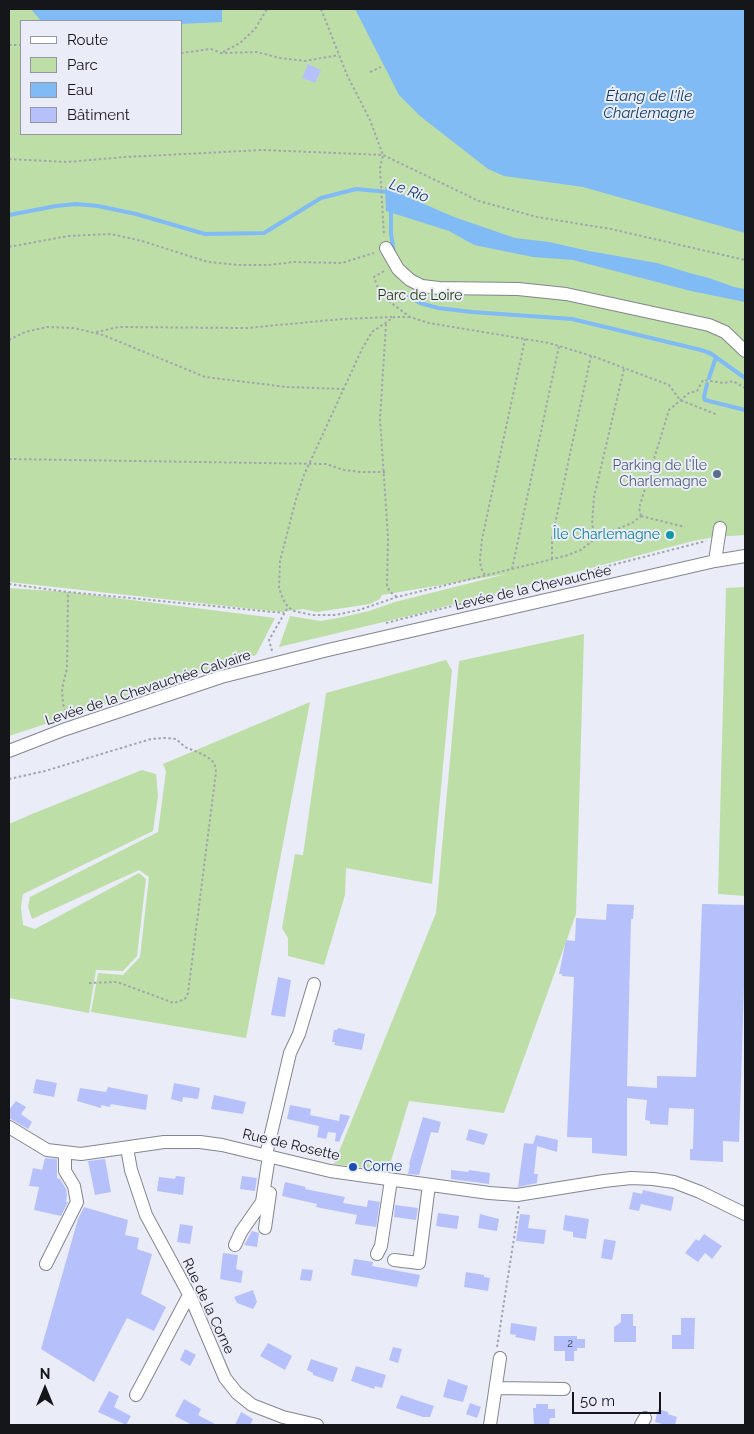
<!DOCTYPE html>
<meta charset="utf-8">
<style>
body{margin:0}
#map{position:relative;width:754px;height:1434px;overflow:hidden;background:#eaecf8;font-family:Raleway,sans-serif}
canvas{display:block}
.frame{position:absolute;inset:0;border:10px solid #15161a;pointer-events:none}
.legend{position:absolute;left:20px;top:20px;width:162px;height:115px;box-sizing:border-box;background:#eaecf8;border:1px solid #95969f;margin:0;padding:6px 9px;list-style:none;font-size:15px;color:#15161a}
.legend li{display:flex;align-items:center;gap:10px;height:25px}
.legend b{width:25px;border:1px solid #95969f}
.north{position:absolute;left:20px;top:1364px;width:50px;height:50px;-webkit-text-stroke:4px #eaecf8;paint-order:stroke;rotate:0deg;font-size:14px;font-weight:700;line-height:20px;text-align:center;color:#15161a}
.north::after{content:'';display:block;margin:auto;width:18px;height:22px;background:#15161a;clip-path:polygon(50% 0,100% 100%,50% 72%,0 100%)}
.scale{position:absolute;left:572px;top:1392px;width:89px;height:22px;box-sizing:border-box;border:2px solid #15161a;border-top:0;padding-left:6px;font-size:15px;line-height:18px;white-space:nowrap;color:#15161a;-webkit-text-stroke:4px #eaecf8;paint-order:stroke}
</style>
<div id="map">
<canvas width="754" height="1434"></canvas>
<div class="frame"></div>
<ul class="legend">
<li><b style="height:6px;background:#fff"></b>Route</li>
<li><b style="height:14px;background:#bedea7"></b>Parc</li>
<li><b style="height:14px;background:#80bbf5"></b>Eau</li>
<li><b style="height:14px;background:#b6c1fb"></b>Bâtiment</li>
</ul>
<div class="north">N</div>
<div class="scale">50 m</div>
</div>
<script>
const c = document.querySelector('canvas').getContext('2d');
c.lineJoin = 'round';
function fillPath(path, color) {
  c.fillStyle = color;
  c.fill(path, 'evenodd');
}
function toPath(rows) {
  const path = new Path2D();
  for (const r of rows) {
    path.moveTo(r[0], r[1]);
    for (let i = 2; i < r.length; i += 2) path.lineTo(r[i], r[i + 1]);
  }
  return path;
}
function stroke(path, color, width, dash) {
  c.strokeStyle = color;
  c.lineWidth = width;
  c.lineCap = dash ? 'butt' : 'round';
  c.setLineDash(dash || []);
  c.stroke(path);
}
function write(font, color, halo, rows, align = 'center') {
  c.font = font + ' Raleway,sans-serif';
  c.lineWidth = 4;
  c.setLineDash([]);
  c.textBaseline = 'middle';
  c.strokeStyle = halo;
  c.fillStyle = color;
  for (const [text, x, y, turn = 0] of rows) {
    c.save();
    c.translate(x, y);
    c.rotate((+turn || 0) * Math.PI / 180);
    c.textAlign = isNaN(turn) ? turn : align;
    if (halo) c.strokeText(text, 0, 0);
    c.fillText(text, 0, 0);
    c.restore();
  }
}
const green = toPath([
 [9,9,745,9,745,535,715,537,693,541,417,614,279,647,290,616,321,621,343,617,369,611,395,602,506,574,382,595,380,599,370,604,317,612,303,609,281,612,9,582],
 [21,21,181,21,181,134,21,134],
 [745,587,745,896,718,894,726,588],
 [9,588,68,592,275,618,256,655,9,736],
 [584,634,576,914,504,1113,409,1101,388,1171,334,1164,436,913,459,661],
 [446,660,452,670,432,884,346,868,345,895,324,965,288,956,288,938,282,928,295,854,303,855,326,693],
 [310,702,246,1038,91,1012,98,973,123,975,140,957,149,877,139,870,32,919,28,907,30,897,158,832,166,771,163,764],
 [142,770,156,774,158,796,153,831,23,894,21,907,23,925,35,929,139,873,146,879,137,956,123,971,96,970,89,1013,9,998,9,824,32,814]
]);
const water = toPath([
 [31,9,222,9,222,22,181,24,181,21,41,21],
 [355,9,745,9,745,233,583,187,504,176,488,169,420,116,399,95],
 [385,187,454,217,515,238,549,242,589,251,657,263,693,274,709,278,734,287,745,289,745,302,691,291,573,260,533,257,474,245,449,231,386,211]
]);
const stream = toPath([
 [391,210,391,234,394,253],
 [9,215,56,206,76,204,98,206,136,214,205,234,264,233,321,198,356,189,388,192],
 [409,296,420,303,438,308,472,312,572,319,701,350,710,353,745,378],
 [709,378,716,357],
 [707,384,704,397,705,400,745,410]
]);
const building = toPath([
 [308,64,321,70,315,83,302,78],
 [607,904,634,905,633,919,631,919,627,1086,657,1088,657,1076,696,1077,702,904,745,905,745,956,739,1142,723,1141,723,1162,690,1160,690,1149,693,1149,694,1109,669,1108,668,1125,650,1124,650,1121,645,1120,647,1100,627,1098,627,1156,592,1153,592,1138,567,1137,574,977,562,976,562,974,559,974,566,940,575,941,576,918,606,920],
 [278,977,291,980,285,1017,271,1015],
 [338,1028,365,1034,362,1050,334,1045,335,1042,332,1042,334,1030,337,1030],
 [36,1079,57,1083,54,1097,33,1093],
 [174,1083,200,1088,198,1099,183,1097,182,1102,171,1099],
 [108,1087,148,1095,146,1110,111,1104,110,1107,101,1105,101,1108,77,1101,80,1088,106,1092],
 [214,1095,246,1102,243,1114,211,1109],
 [16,1101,26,1107,21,1114,32,1122,28,1129,9,1118,9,1110],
 [290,1105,311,1109,310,1115,339,1121,340,1114,350,1116,339,1142,335,1141,336,1133,328,1132,326,1139,317,1137,319,1126,287,1119],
 [423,1117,441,1122,438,1133,431,1132,419,1175,408,1174,410,1165,409,1164],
 [469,1129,488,1134,484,1145,466,1140],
 [536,1135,558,1140,557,1152,537,1146,534,1174,538,1174,537,1183,518,1187,524,1143,533,1144],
 [45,1158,57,1159,57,1178,60,1179,66,1189,67,1195,66,1202,68,1202,61,1216,34,1210,39,1187,29,1186,33,1168,42,1170],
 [105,1159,111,1192,95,1195,88,1161],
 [451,1170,468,1172,469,1170,490,1173,489,1184,451,1179],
 [176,1176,185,1177,183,1195,157,1191,159,1177,175,1179],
 [242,1176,257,1178,255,1191,240,1189],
 [285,1182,306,1187,305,1189,345,1197,343,1203,367,1207,368,1200,380,1202,376,1227,355,1224,357,1215,316,1207,317,1204,282,1196],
 [643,1190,674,1197,671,1211,641,1204,639,1211,629,1209,633,1192,642,1194],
 [395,1205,418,1208,416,1220,394,1217],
 [84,1207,128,1220,125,1235,139,1238,137,1249,152,1254,141,1294,166,1307,154,1331,127,1318,94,1382,41,1349,78,1219],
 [438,1213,459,1216,457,1229,436,1226],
 [480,1214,499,1219,497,1231,478,1228],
 [520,1214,530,1215,528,1228,546,1230,544,1244,516,1241],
 [565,1215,589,1219,586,1239,573,1237,573,1232,563,1230],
 [180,1224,193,1226,190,1244,177,1242],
 [252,1231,259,1233,257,1247,244,1245],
 [704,1234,722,1246,712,1259,705,1253,698,1262,685,1253,696,1239,699,1241],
 [604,1239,616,1241,612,1260,601,1258],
 [223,1253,238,1255,236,1269,243,1271,241,1283,220,1279],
 [354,1259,373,1262,372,1266,420,1275,417,1287,351,1275],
 [302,1269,313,1270,311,1281,300,1280],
 [466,1272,484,1275,484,1277,490,1278,488,1291,464,1287],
 [253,1290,257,1302,253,1309,237,1303,234,1297],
 [621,1314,633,1314,633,1326,636,1326,636,1342,614,1342,614,1327,621,1322],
 [681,1318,695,1318,694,1349,672,1349,672,1335,681,1335],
 [511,1323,537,1327,535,1341,515,1337,516,1335,510,1334],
 [554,1336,577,1336,577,1339,585,1339,585,1348,577,1348,577,1351,574,1351,574,1361,565,1361,565,1351,554,1351],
 [268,1343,292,1356,285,1370,260,1356],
 [393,1347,402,1349,398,1363,389,1360],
 [185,1349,196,1355,190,1366,180,1360],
 [311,1359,338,1368,333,1382,313,1375,313,1373,307,1370],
 [356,1366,386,1375,382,1388,375,1386,374,1389,351,1381],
 [448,1379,468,1386,463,1402,443,1397],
 [109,1391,119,1396,114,1407,131,1416,126,1425,98,1412],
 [401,1395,434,1406,430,1417,423,1417,396,1408],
 [184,1399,201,1409,198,1415,217,1425,192,1425,175,1416],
 [470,1403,481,1407,477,1418,466,1414],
 [536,1404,548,1404,548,1409,555,1409,555,1418,550,1418,549,1425,534,1425,533,1408,536,1408],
 [658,1409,668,1412,668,1414,677,1417,675,1425,666,1425,655,1422],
 [241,1412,253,1419,250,1425,235,1425]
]);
const path = toPath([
 [321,9,347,75,370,120,383,155,380,168,384,236],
 [9,45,21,45],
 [223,52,240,43,255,29,267,9],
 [181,53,211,49,221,53,257,52,280,58,305,61,339,55],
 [370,72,381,67],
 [9,159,67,162,125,157,263,150,383,155,479,201,537,217,611,229,745,260],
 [9,247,68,236,111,234,142,241,208,262,239,265,268,265,294,262,342,263,374,253],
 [384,271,374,277,378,288,390,302,410,317,429,323,549,343,595,357,669,385,680,400,718,415],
 [410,317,394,317,372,332,362,349,304,475,296,499,280,561,279,588,283,599,288,607,294,611,312,615,335,615,359,610,397,597,565,556,581,550,597,537,632,523,641,516],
 [386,324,380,419,388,537,387,586,390,592,397,597],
 [96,332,119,327,247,328,342,319,392,317],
 [9,340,25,332,47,327,74,328,103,335,205,377,287,387,344,389],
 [9,459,326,464,344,470,361,472,385,472],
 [641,516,639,508,669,410,689,393,697,391,703,380,724,383,733,381,745,388],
 [641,516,685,527],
 [597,537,592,525,594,497,624,369],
 [552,559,552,538,591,356],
 [512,569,559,346],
 [485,575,481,568,480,560,482,539,525,339],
 [9,584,68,592,284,613],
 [386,623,706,541],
 [272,651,269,640,288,607],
 [67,716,63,704,62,689,67,668,68,592],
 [9,779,45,771,151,739,165,738,176,739,185,747,202,754,212,760,215,766,216,772,188,993,185,999,174,1003,117,982,88,983],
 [497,1347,519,1206]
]);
const minor = toPath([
 [386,248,398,269,410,280,422,286,439,288,518,289,566,294,709,325,725,332,745,351],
 [715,561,720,528],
 [9,751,63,730,221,677,328,650,715,561,745,556],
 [9,1127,47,1150,81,1154,164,1142,200,1142,222,1145,330,1171,489,1193,517,1195,604,1181,631,1178,653,1179,674,1182,700,1192,745,1214],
 [127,1148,131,1170,146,1215,191,1298,225,1378,237,1393,252,1405,283,1417,317,1425],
 [266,1155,290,1053,299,1034,314,984],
 [265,1228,270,1193],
 [235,1245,241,1232,262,1202,269,1156],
 [377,1254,381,1246,391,1180],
 [394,1260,419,1263,429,1185],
 [46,1264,77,1202,74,1186,65,1171,65,1152],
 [496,1388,564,1389],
 [136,1395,189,1295],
 [490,1425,500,1358],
 [641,1425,645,1418]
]);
const markers = [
 [717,474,5,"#5c6f8a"],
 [670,535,5,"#0f9aa8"],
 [353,1167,5,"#1a4fb4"]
];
const numberNames = [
 ["2",570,1344]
];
const parkNames = [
 ["Parc de Loire",420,296]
];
const serviceNames = [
 ["Parking de l'Île",707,466],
 ["Charlemagne",707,482]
];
const cultureNames = [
 ["Île Charlemagne",660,535]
];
const streetNames = [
 ["Levée de la Chevauchée",533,588,-13],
 ["Levée de la Chevauchée Calvaire",148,688,-18],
 ["Rue de Rosette",291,1145,13],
 ["Rue de la Corne",208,1306,65]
];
const transitNames = [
 ["Corne",363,1167]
];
const waterNames = [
 ["Étang de l'Île",649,96],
 ["Charlemagne",649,113],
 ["Le Rio",409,191,21]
];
fillPath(green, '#bedea7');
fillPath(water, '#80bbf5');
stroke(stream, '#80bbf5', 4);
fillPath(building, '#b6c1fb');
stroke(minor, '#83858f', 14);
stroke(path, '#a3a5ae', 2, [2.5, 2.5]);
stroke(minor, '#fff', 12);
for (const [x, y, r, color] of markers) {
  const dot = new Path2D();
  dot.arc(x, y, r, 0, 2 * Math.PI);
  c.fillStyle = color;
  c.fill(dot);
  stroke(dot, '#eaecf8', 2);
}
write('11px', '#3d4152', null, numberNames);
write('14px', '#1e3704', '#eaecf8', parkNames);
write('14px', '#4e5e75', '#eaecf8', serviceNames, 'right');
write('14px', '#0d838f', '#eaecf8', cultureNames, 'right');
write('14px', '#15161a', '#eaecf8', streetNames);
write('14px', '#164399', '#eaecf8', transitNames, 'left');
write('italic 15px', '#0d395e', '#eaecf8', waterNames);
</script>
